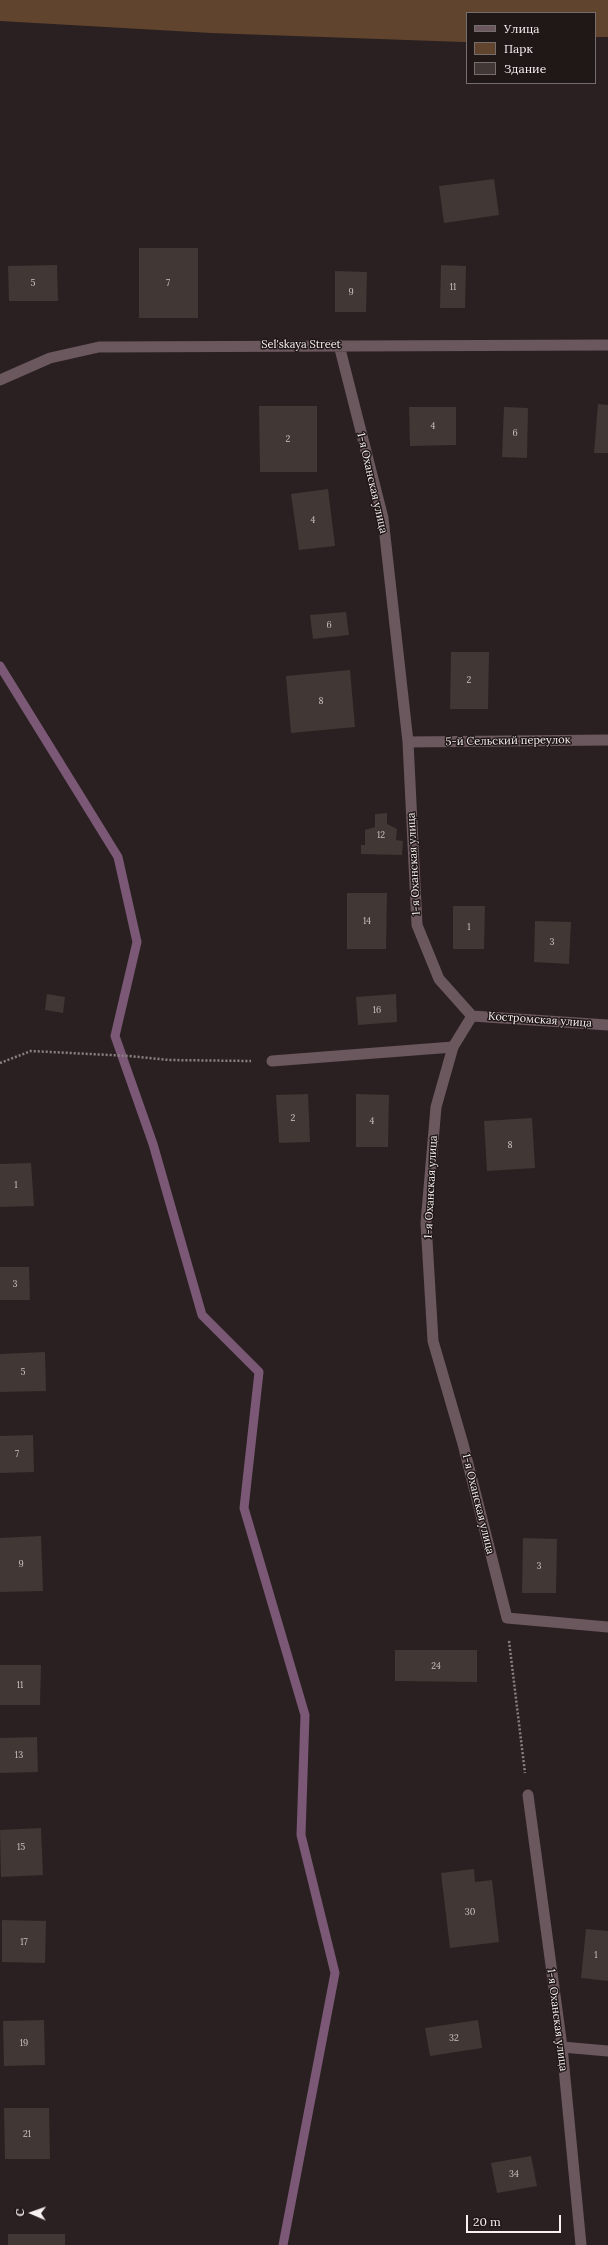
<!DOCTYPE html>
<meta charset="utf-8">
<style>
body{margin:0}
#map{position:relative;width:608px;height:2245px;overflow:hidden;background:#2a2021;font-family:Lora,serif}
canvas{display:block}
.legend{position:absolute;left:466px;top:12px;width:130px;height:72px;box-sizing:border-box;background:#201717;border:1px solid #766e6e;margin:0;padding:5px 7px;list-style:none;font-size:12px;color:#f8f1f1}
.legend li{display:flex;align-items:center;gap:8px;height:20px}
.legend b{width:20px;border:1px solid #766e6e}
.north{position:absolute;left:12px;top:2193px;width:40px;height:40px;-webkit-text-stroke:3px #201717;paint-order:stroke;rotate:272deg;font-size:11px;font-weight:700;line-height:16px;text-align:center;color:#f8f1f1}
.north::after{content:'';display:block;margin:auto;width:14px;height:18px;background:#f8f1f1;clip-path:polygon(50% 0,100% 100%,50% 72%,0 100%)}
.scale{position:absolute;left:466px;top:2215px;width:95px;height:18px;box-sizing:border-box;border:2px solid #f8f1f1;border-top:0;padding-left:5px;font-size:12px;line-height:14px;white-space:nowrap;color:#f8f1f1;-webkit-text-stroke:3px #201717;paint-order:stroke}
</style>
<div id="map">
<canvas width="608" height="2245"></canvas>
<ul class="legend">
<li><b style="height:5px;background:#6b575e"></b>Улица</li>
<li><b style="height:11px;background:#60442e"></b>Парк</li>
<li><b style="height:11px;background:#413734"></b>Здание</li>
</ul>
<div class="north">С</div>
<div class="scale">20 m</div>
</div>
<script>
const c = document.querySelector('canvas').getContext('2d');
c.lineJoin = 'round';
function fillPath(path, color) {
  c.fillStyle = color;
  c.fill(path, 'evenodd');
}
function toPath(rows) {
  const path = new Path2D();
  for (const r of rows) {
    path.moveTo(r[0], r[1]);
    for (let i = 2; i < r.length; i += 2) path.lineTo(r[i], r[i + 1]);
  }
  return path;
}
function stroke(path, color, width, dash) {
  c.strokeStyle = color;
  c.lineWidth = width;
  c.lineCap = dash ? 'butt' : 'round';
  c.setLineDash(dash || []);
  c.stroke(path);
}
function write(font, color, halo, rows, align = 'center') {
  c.font = font + ' Lora,serif';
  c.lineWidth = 3;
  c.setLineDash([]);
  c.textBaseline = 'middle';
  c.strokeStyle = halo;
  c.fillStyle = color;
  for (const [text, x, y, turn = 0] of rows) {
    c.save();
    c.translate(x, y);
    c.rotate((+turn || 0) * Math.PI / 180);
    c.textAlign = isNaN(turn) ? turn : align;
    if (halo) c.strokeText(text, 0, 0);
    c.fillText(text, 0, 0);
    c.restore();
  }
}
const green = toPath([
 [0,0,608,0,608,37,595,37,595,13,467,13,467,42,463,42,211,33,0,21]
]);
const stream = toPath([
 [0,666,118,857,137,942,115,1036,153,1144,202,1315,259,1372,244,1508,305,1715,301,1835,335,1973,283,2245]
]);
const building = toPath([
 [494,179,499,215,444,223,439,186],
 [139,248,198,248,198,318,139,318],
 [57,265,58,301,9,301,8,266],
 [441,265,466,266,465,308,440,308],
 [335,271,367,272,366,312,335,312],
 [598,404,608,405,608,453,594,453],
 [259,406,317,406,317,472,260,472],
 [409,407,456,407,456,445,410,446],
 [504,407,528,408,527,458,502,457],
 [328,489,335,546,299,550,291,494],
 [346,612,349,635,313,639,310,615],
 [451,652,489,652,488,709,450,709],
 [350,670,355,727,291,733,286,676],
 [387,813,387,824,397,829,396,840,403,841,402,855,361,854,361,845,365,845,365,830,375,827,375,814],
 [347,893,387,893,386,949,347,949],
 [453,906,485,906,484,949,453,949],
 [535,921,571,922,569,964,534,962],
 [47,994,65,997,63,1013,45,1010],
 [396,994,397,1022,358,1025,356,997],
 [308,1094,310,1142,279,1143,276,1095],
 [356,1094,389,1095,388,1147,356,1147],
 [532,1118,535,1168,487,1171,484,1121],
 [31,1163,34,1206,0,1207,0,1164],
 [0,1267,29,1267,30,1300,0,1300],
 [45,1352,46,1391,0,1392,0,1354],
 [33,1435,34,1472,0,1473,0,1436],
 [41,1536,43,1591,0,1592,0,1538],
 [523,1538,557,1539,556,1593,522,1593],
 [395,1650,477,1650,477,1682,395,1681],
 [0,1665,41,1665,40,1705,0,1705],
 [37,1737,38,1772,0,1773,0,1738],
 [41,1828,43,1875,1,1877,0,1830],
 [474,1869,475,1882,492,1880,499,1942,450,1948,441,1873],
 [2,1920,46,1921,45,1963,2,1962],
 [586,1929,608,1931,608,1981,581,1978],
 [44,2020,45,2065,4,2066,3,2021],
 [478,2020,482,2048,430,2056,425,2028],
 [4,2108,49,2108,50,2159,5,2159],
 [531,2156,537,2186,497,2193,491,2163],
 [8,2234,65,2234,65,2245,8,2245]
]);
const path = toPath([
 [0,1063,31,1051,129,1056,169,1060,251,1061],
 [509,1641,525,1773]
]);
const service = toPath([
 [272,1061,453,1047]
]);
const minor = toPath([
 [339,345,383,518,408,742,417,925,439,979,472,1016],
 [0,380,50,358,99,347,608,345],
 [408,742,608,740],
 [472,1016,453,1047,436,1107,426,1223,433,1341,463,1444,507,1618,608,1627],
 [472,1016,608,1025],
 [528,1795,562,2047,581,2245],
 [562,2047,608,2051]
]);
const numberNames = [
 ["5",33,283],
 ["7",168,283],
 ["11",453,287],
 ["9",351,292],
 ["4",433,426],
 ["6",515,433],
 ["2",288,439],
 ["4",313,520],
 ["6",329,625],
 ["2",469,680],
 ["8",321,701],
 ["12",381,835],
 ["14",367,921],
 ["1",469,927],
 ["3",552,942],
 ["16",377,1010],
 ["2",293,1118],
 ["4",372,1121],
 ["8",510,1145],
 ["1",16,1185],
 ["3",15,1284],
 ["5",23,1372],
 ["7",17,1454],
 ["9",21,1564],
 ["3",539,1566],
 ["24",436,1666],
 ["11",20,1685],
 ["13",19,1755],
 ["15",21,1847],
 ["30",470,1912],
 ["17",24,1942],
 ["1",596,1955],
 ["32",454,2038],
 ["19",24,2043],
 ["21",27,2134],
 ["34",514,2174]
];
const streetNames = [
 ["Sel'skaya Street",301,345],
 ["1-я Оханская улица",372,483,77],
 ["5-й Сельский переулок",508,741,-1],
 ["1-я Оханская улица",414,864,-93],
 ["Костромская улица",540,1020,4],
 ["1-я Оханская улица",431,1187,-87],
 ["1-я Оханская улица",478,1504,76],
 ["1-я Оханская улица",557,2020,83]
];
fillPath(green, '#60442e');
stroke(stream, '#7b5875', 9);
fillPath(building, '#413734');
stroke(path, '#8a8182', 2.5, [2, 2]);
stroke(service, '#6b575e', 11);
stroke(minor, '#6b575e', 11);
write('9px', '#cac2c2', null, numberNames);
write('11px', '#f8f1f1', '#201717', streetNames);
</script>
